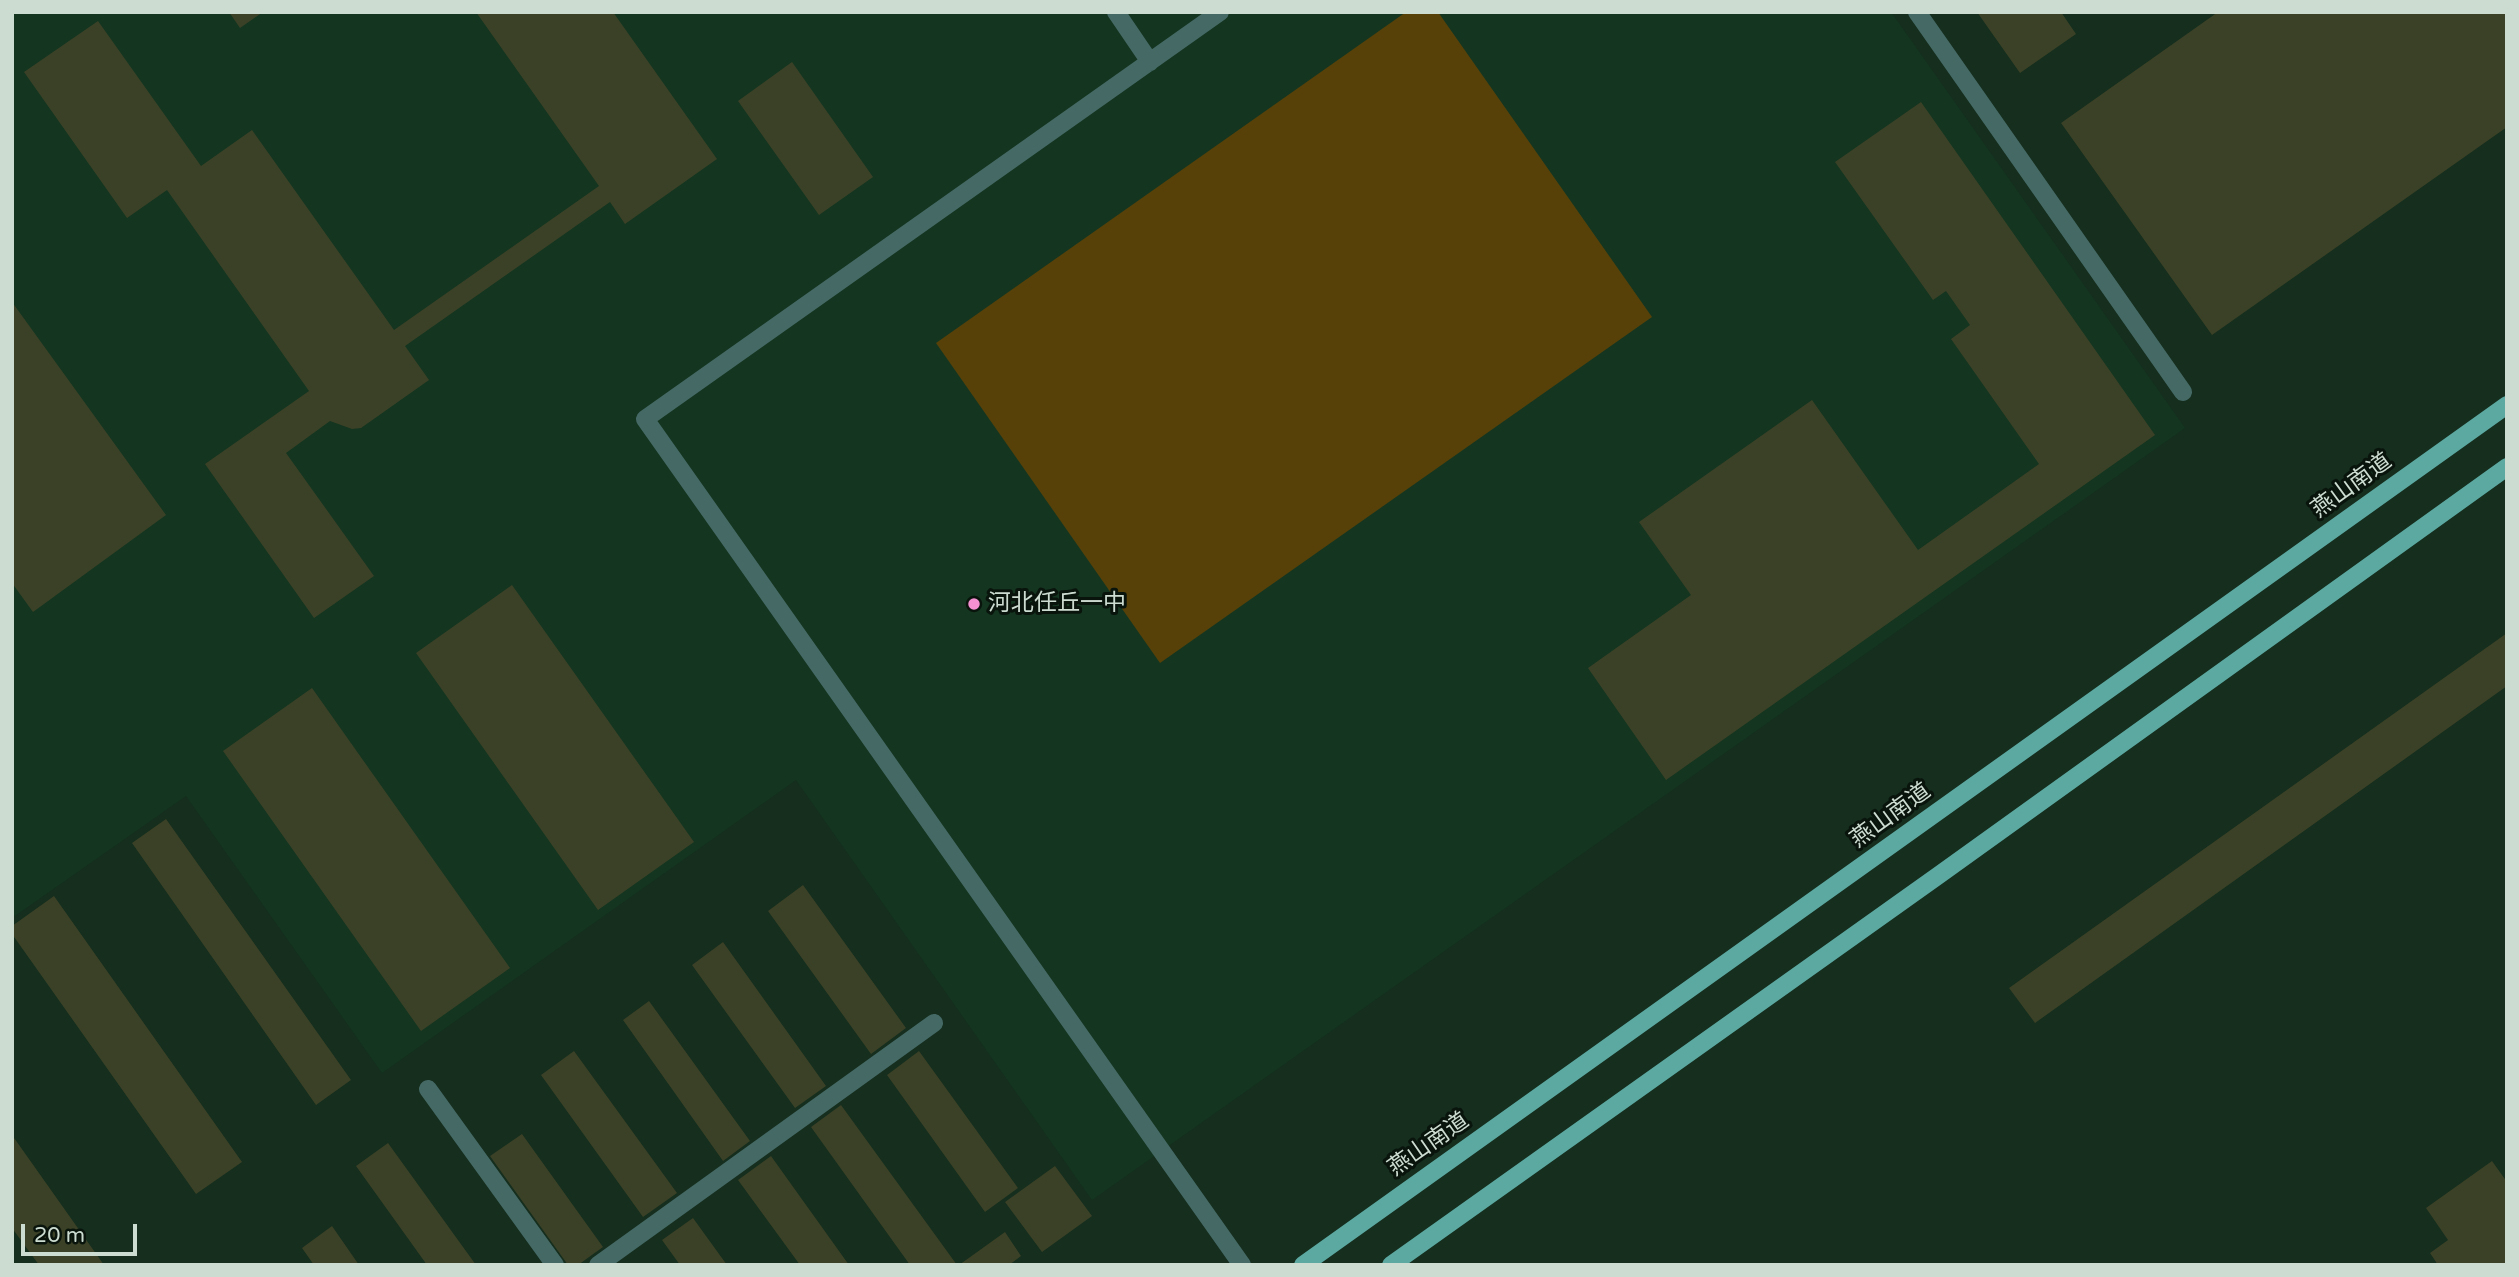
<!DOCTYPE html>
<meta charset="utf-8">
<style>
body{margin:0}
#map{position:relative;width:2519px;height:1277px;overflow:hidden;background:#152e1e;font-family:"Varela Round",sans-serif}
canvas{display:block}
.frame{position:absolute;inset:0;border:14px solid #cddcd1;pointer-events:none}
.scale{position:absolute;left:21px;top:1224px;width:116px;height:32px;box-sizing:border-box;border:4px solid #cddcd1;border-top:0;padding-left:9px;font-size:21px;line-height:24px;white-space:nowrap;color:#cddcd1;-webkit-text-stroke:5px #09140c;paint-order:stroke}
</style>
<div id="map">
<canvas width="2519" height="1277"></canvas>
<div class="frame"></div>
<div class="scale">20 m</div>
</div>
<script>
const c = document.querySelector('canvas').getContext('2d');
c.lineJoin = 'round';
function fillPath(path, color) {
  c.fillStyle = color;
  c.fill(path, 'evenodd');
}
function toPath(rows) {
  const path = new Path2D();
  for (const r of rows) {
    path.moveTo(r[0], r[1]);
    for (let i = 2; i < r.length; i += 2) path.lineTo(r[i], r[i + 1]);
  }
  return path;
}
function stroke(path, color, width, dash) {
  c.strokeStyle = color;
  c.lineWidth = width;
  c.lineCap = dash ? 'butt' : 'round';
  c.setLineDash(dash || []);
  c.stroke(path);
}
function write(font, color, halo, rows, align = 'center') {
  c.font = font + ' "Varela Round","Noto Sans SC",sans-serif';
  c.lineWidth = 6;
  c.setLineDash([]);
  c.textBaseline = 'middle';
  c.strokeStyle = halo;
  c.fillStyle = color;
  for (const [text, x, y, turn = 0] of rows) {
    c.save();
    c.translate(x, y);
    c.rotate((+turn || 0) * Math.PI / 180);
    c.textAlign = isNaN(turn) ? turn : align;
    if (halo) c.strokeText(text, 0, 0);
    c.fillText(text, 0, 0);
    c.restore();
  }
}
const built = toPath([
 [12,12,1891,12,2185,428,1092,1200,796,780,382,1073,186,796,12,918]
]);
const green = toPath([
 [1406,12,1438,12,1652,317,1160,663,936,343]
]);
const building = toPath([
 [229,12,263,12,240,28],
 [476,12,613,12,717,159,625,224,610,202,405,346,429,380,361,428,352,429,330,421,286,453,374,576,314,618,205,464,309,391,167,190,127,218,24,72,98,21,201,166,252,130,394,330,599,186],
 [1977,12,2061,12,2076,34,2020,73],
 [2218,12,2507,12,2507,127,2212,335,2061,123],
 [792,62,873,177,819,215,738,101],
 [1921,102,2155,435,1666,780,1588,668,1691,595,1639,522,1812,400,1918,550,2039,464,1951,339,1970,325,1946,291,1933,300,1835,162],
 [12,302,166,515,33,612,12,583],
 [512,585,694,842,598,910,416,653],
 [2507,633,2507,686,2035,1023,2009,988],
 [312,688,510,968,421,1031,223,751],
 [166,819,351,1080,316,1105,132,843],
 [803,885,906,1028,871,1054,768,911],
 [54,896,242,1162,196,1194,12,934,12,926],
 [723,942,826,1086,795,1108,692,965],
 [649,1001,750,1141,723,1161,623,1020],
 [574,1051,677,1193,643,1217,541,1075],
 [919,1051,1018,1188,985,1212,887,1075],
 [841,1105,957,1265,910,1265,811,1127],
 [522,1134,603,1247,578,1265,568,1265,490,1156],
 [12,1135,104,1265,39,1265,12,1228],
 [388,1143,476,1265,427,1265,356,1166],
 [771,1156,849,1265,800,1265,738,1180],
 [2492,1161,2507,1182,2507,1265,2438,1265,2430,1253,2448,1240,2426,1208],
 [1055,1166,1092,1216,1042,1252,1005,1202],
 [693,1218,727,1265,680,1265,662,1240],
 [332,1226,359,1265,314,1265,302,1248],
 [1005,1232,1021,1256,1009,1265,959,1265]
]);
const lane = toPath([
 [1116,12,1150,62],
 [1220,12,645,419,1242,1265],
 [1917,12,2183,392],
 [428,1089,555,1265],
 [598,1265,934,1023]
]);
const primary = toPath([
 [1303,1265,2507,405],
 [1391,1265,1939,875,2507,467]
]);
const markers = [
 [974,604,7,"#f590d1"]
];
const streetNames = [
 ["燕山南道",2352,486,-36],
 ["燕山南道",1891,816,-36],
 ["燕山南道",1429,1145,-35]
];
const poiNames = [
 ["河北任丘一中",988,604]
];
fillPath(built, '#143520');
fillPath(green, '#574109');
fillPath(building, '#3b4126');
stroke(lane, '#456965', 18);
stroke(primary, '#5ca9a2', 18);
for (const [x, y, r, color] of markers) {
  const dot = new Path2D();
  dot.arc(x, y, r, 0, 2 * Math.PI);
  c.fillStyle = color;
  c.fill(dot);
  stroke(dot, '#09140c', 2.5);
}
write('23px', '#cddcd1', '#09140c', streetNames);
write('23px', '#cddcd1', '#09140c', poiNames, 'left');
</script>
